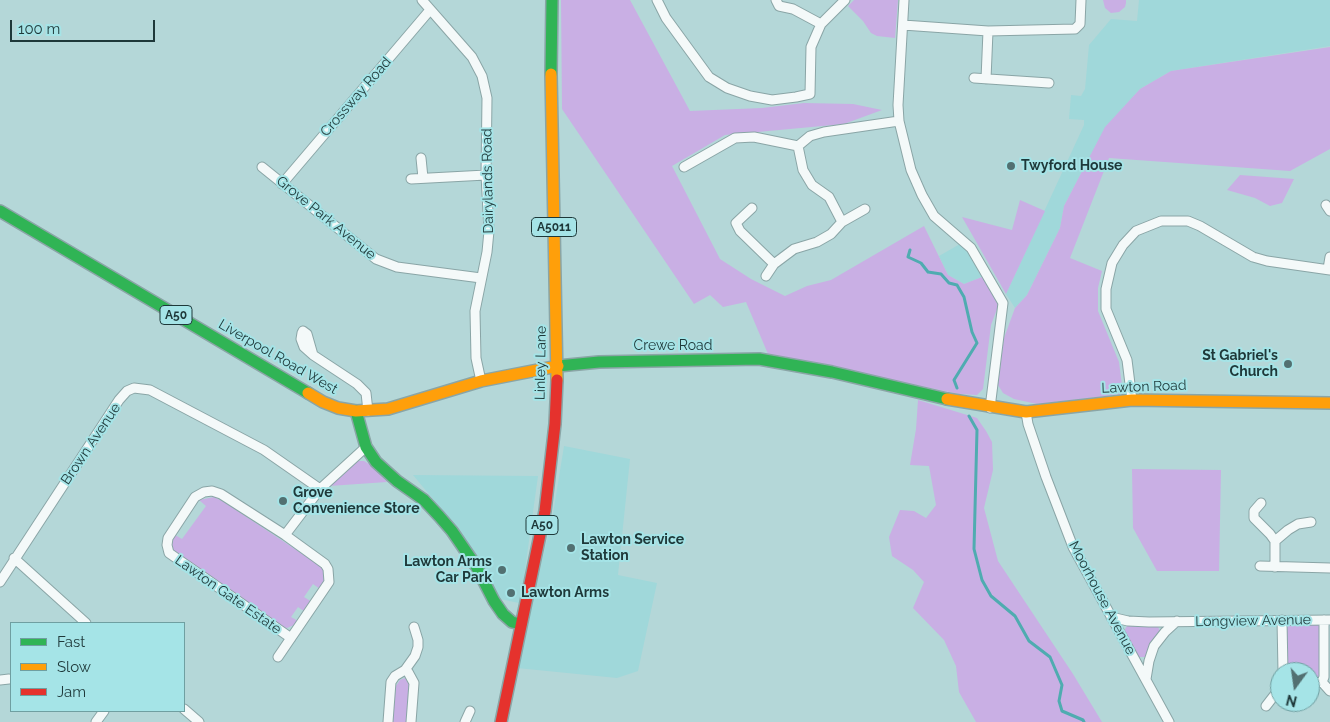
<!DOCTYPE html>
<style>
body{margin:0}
#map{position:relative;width:1330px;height:722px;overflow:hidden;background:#b4d7d8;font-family:Raleway,sans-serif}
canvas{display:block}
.legend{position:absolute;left:10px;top:622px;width:175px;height:90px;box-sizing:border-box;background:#a5e4e7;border:1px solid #6f9fa1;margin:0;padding:6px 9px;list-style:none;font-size:15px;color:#1e3839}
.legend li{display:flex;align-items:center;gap:10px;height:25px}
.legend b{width:25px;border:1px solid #6f9fa1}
.north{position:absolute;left:1270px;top:662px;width:50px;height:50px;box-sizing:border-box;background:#a5e4e7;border:1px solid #6f9fa1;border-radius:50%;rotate:194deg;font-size:14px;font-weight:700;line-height:20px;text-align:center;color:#1e3839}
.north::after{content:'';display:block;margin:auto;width:18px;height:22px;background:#527071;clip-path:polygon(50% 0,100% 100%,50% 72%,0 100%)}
.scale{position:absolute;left:10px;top:20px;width:145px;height:22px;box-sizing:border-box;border:2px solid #1e3839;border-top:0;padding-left:6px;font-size:15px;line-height:18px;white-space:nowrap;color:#1e3839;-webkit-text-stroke:4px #a5e4e7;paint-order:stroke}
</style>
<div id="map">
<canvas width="1330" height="722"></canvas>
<ul class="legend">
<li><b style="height:6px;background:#30b455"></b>Fast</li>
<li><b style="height:6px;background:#ff9f0a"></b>Slow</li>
<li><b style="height:6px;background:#e5322d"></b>Jam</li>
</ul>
<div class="north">N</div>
<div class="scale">100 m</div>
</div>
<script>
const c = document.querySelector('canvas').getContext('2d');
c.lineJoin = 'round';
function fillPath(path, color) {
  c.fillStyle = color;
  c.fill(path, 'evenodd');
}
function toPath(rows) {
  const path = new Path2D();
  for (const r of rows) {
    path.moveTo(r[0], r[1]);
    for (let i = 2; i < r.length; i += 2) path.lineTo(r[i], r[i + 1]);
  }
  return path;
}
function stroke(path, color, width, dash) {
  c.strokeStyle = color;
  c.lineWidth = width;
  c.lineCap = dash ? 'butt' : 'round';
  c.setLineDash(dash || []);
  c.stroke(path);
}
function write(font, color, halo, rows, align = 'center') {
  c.font = font + ' Raleway,sans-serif';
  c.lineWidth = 4;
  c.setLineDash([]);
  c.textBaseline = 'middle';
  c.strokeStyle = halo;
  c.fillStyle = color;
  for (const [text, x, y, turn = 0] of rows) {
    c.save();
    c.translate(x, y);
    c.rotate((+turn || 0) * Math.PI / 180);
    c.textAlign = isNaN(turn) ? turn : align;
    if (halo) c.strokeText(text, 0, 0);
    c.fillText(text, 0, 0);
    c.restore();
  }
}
const built = toPath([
 [1139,0,1330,0,1330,46,1171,71,1140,89,1105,128,1064,206,1060,228,1027,295,1015,308,1006,294,1084,125,1084,120,1069,119,1071,95,1081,96,1085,89,1089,45,1111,19,1137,21],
 [960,244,967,251,982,277,964,284,948,275,939,256],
 [564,446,630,459,618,575,657,583,638,671,617,678,517,668,553,514],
 [413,475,538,476,524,577,519,603,500,599,462,534]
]);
const green = toPath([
 [561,0,630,0,690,111,762,108,804,103,853,104,882,110,844,124,725,135,672,166,720,259,751,279,785,296,807,286,831,280,924,226,948,275,964,284,982,277,1000,301,991,325,983,389,977,395,959,394,768,354,746,302,723,307,710,295,694,304,562,109],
 [854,0,898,0,895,38,877,36,871,33,863,21,848,6],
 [1103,0,1126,0,1126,3,1125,7,1119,12,1111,13,1105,8],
 [1330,47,1330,149,1290,171,1109,158,1070,258,1102,271,1098,288,1098,311,1119,362,1123,394,1037,404,1014,399,1003,393,998,385,1004,338,1015,308,1027,295,1060,228,1064,206,1105,127,1140,89,1171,71],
 [1240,175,1294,179,1282,203,1270,206,1255,198,1227,190],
 [1020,200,1045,211,1006,294,962,217,1012,230],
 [918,400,977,418,986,431,992,442,993,470,984,508,998,561,1073,674,1102,722,976,722,959,692,956,666,944,640,913,608,924,582,913,570,892,556,889,537,900,510,914,511,926,518,936,505,929,466,910,465,916,429],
 [358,461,364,461,369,464,387,482,329,486],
 [1132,469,1221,470,1219,571,1157,571,1133,528],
 [214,497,224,502,322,567,325,575,325,582,320,589,313,584,304,597,312,602,305,612,298,607,291,617,298,621,294,625,287,628,280,627,172,551,171,545,175,535,182,539,206,506,199,500],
 [1321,624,1320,680,1310,681,1310,672,1286,672,1285,625],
 [1127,626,1158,627,1160,631,1145,657,1139,657,1124,631],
 [405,678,409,684,410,689,406,722,392,722,396,686,400,680]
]);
const stream = toPath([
 [910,250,908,257,921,263,928,272,941,274,949,283,957,285,964,297,972,332,977,343,954,380,957,388],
 [969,416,977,430,974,549,982,580,991,596,1015,616,1029,641,1050,657,1062,685,1059,701,1062,711,1083,720,1084,722]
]);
const street = toPath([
 [422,0,472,57,482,76,487,98,486,175,489,231,487,252,475,311,476,358,481,381],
 [657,0,666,18,709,77,727,88,750,96,772,100,796,97,810,94,811,47,821,24,845,0],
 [776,0,779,6,793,9,821,24],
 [904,0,898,105,899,121,911,170,922,195,934,216,971,248,1003,303,990,408],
 [903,25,988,31,1075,29,1080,24,1081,0],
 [974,78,1049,83],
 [986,79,988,31],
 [421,158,423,178],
 [262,167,376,259,397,267,481,278],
 [684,167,735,138,754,137,798,146],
 [411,179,486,175],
 [282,184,430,10],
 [1326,205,1330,211],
 [752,208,736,223,740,231,774,264],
 [842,222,865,209],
 [1328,269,1330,257],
 [766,276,774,264,794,249,817,242,831,234,842,222,829,197,812,185,803,170,798,146,810,136,824,132,899,121],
 [313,355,307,334,303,331,302,333,301,339,304,347,313,355,357,384,366,393,368,411],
 [1132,400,1127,360,1106,309,1106,289,1112,263,1123,245,1136,231,1161,221,1188,221,1200,226,1253,257,1267,261,1330,270],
 [1026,412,1028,424,1046,477,1073,547,1169,722],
 [1261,503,1254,511,1254,518,1270,534,1275,541,1275,567],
 [285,535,320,489,366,447],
 [1275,541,1288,530,1298,524,1311,522],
 [14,558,86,623],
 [1260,566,1330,568],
 [0,582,119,400,127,391,134,388,150,390,264,450,320,489],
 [1111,617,1128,621,1149,622,1330,620],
 [1282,620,1283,672],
 [278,657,329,582,328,569,325,564,285,535,221,494,212,491,204,492,195,497,168,538,167,545,169,553,291,638],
 [405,670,415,656,418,647,418,640,414,627],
 [1146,679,1149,661,1154,646,1165,632,1177,621],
 [0,680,9,679],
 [1322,682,1330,691],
 [1310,684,1322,682,1324,677,1324,620],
 [1266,706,1280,688],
 [184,709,199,722],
 [96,722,104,711],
 [388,722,391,682,395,676,405,670,408,672,414,683,411,722],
 [465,722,470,711]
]);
const fast = toPath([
 [551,74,552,0],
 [0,211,308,393],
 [558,366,599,362,759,359,832,372,947,399],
 [356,411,366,447,376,462,397,481,424,500,439,516,452,531,476,566,494,601,503,614,512,622,521,624]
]);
const slow = toPath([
 [551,74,557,380],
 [308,393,323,402,338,408,356,411,388,409,481,381,558,366],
 [947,399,1026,412,1132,400,1330,403]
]);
const jam = toPath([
 [501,722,545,511,555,424,557,380]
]);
const markers = [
 [1011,166,5,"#527071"],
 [1288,364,5,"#527071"],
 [283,501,5,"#527071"],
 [571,548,5,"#527071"],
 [502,570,5,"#527071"],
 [511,593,5,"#527071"]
];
const shields = [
 [554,227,45],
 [176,315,32],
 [542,525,32]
];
const shieldNames = [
 ["A5011",554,227],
 ["A50",176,315],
 ["A50",542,525]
];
const streetNames = [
 ["Crossway Road",356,97,-49],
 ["Dairylands Road",488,181,-91],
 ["Grove Park Avenue",326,218,39],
 ["Crewe Road",673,346],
 ["Liverpool Road West",278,357,30],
 ["Linley Lane",541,363,-89],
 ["Lawton Road",1144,387,-2],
 ["Brown Avenue",91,444,-56],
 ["Lawton Gate Estate",228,595,35],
 ["Moorhouse Avenue",1102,598,62],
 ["Longview Avenue",1253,621,-1]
];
const poiNames = [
 ["Twyford House",1021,166],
 ["St Gabriel's",1278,356,"right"],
 ["Church",1278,372,"right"],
 ["Grove",293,493],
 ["Convenience Store",293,509],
 ["Lawton Service",581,540],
 ["Station",581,556],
 ["Lawton Arms",492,562,"right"],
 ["Car Park",492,578,"right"],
 ["Lawton Arms",521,593]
];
fillPath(built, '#a0d8da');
fillPath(green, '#c9afe4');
stroke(stream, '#4facb0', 3);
stroke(street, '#8aa5a6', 11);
stroke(fast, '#8aa5a6', 14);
stroke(slow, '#8aa5a6', 14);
stroke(jam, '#8aa5a6', 14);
stroke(street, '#f4f9f9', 9);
stroke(fast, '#30b455', 11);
stroke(slow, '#ff9f0a', 11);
stroke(jam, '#e5322d', 11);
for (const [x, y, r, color] of markers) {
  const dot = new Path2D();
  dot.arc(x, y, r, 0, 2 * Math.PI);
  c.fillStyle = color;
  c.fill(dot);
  stroke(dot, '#a5e4e7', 2);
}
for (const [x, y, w] of shields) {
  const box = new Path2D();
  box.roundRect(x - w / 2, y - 9.5, w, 19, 4);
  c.fillStyle = '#a5e4e7';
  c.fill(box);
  stroke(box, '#1e3839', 1);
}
write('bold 12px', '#1e3839', null, shieldNames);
write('14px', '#1e3839', '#a5e4e7', streetNames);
write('bold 14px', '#1e3839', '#a5e4e7', poiNames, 'left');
</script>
